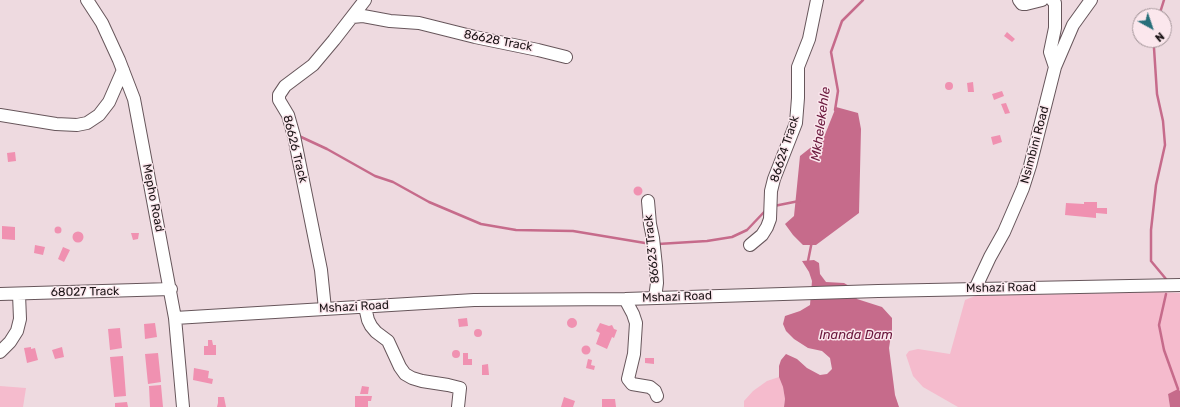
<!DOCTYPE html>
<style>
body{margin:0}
#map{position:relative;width:1180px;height:407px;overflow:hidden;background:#eedae0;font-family:Rubik,sans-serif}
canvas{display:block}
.north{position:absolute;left:1132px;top:8px;width:40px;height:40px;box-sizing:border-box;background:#fbe7ed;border:1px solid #a19397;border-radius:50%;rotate:140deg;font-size:11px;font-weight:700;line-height:16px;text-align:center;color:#1b1416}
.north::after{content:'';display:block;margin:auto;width:14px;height:18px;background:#276f7a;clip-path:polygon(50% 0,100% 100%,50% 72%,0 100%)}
</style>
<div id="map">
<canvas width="1180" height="407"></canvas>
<div class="north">N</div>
</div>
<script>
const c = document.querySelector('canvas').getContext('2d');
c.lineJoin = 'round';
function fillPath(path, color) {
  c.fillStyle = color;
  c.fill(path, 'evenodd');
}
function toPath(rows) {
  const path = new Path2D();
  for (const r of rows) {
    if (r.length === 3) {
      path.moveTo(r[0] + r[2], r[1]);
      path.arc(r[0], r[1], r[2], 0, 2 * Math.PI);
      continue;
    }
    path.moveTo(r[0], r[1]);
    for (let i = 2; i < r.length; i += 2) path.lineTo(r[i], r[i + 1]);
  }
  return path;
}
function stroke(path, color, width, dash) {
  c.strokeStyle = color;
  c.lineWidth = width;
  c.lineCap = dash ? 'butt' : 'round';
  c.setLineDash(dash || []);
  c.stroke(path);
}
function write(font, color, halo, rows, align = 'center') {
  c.font = font + ' Rubik,sans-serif';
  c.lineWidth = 3;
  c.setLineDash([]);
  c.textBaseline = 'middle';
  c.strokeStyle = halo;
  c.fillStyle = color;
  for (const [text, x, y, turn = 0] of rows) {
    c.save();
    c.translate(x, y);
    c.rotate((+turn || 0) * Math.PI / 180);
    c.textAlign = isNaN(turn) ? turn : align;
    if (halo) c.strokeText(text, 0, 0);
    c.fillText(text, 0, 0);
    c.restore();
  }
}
const green = toPath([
 [1159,292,1180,293,1180,391,1178,390,1168,394,1170,407,958,407,923,387,913,376,906,355,909,351,918,349,950,354,965,300,975,296],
 [779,377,783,387,785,399,784,407,744,407,744,401,753,391,767,381],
 [0,386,26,388,23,407,0,407]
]);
const water = toPath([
 [836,107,858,113,861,129,859,213,816,245,803,245,793,235,785,224,794,216,800,156,824,137],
 [814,260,819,263,820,274,826,282,844,283,851,287,857,299,882,307,892,318,892,329,889,348,895,395,899,407,784,407,785,399,783,387,779,377,779,366,781,360,786,354,797,359,807,368,820,375,827,374,832,369,830,358,822,351,808,348,794,339,786,331,783,324,785,316,800,311,810,305,812,281,809,272,802,261],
 [1178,389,1180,391,1180,407,1170,407,1168,394]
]);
const stream = toPath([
 [1159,16,1164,0],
 [1155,40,1154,48,1157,94,1163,121,1165,145,1156,185,1151,230,1151,261,1166,279],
 [835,110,838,91,831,52,842,21,863,0],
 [299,136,327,149,375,176,393,182,429,202,481,224,516,230,573,231,651,244],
 [774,206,799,201],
 [658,244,707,241,732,237,747,230,766,210],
 [808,261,812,241],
 [1166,294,1159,325,1164,350,1178,389]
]);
const building = toPath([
 [1007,32,1015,39,1012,42,1004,36],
 [949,86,4],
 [973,82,974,92,968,92,967,83],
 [1002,91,1004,96,994,100,992,94],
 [1006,103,1010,113,1005,114,1001,104],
 [1000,135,1002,142,993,145,991,137],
 [15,152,16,161,8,162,7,153],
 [638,191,4.5],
 [1084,202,1097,202,1097,208,1107,208,1107,214,1096,213,1096,218,1065,215,1066,203,1084,204],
 [2,226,15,227,15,240,2,239],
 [58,230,3.5],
 [78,237,5.5],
 [131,233,139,233,138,239,133,240],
 [35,245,45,247,43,255,34,253],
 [63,247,70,250,64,262,58,259],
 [467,318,468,326,459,327,458,319],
 [572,323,5],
 [155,323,157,337,145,339,144,324],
 [600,323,609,326,612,325,614,329,617,330,614,338,612,337,607,349,596,344,600,333,596,331],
 [120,328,122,348,110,350,108,329],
 [478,333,4],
 [208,340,212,340,213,345,216,345,216,355,204,355,204,346,208,346],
 [586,350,4.5],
 [31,347,31,349,35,348,38,360,27,363,24,348],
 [62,347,64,357,55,359,52,350],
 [456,354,4],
 [158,353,161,382,148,384,145,354],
 [463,353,468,353,468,359,472,359,472,365,463,365],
 [123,356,126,396,114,397,110,357],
 [645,358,654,358,654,364,645,363],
 [588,359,592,360,591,365,595,366,594,370,586,368],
 [488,364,489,375,482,375,482,365],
 [194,368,209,371,208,378,213,379,212,384,193,380],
 [161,385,163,407,150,407,149,386],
 [362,386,369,387,368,394,360,394],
 [355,396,372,396,371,401,368,401,368,407,355,407],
 [218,397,224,397,226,407,217,407,218,403],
 [564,397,575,401,573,407,561,407],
 [602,399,615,399,616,407,602,407],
 [127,402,128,407,115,407,115,403]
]);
const minor = toPath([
 [87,0,102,23,119,60,134,99,175,318,183,407],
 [1019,0,1022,4,1026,4,1042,0],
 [1052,0,1055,3,1055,28,1050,52,1055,67],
 [352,17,363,16,390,21,419,23,475,37,538,50,566,57],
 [0,115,56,124,77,125,87,123,99,115,109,102,123,70],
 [648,201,650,224,653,238,656,266,657,283,655,298],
 [750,245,762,235,767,227,770,219,771,191,774,179,796,123,798,98,798,67,809,39,817,0],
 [975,289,990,257,1004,232,1023,188,1030,166,1055,67,1073,25,1091,0],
 [0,294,171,289],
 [625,299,633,314,636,323,634,354,628,379,632,384,650,387,655,391,657,396],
 [365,307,368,320,371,326,376,332,388,341,400,367,405,374,412,378,422,381,448,385,460,388,458,407],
 [325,309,321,270,294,136,288,115,279,100,279,95,285,86,313,65,334,40,365,0],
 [175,318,474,300,625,299,878,291,1180,285],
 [0,352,10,342,17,331,20,319,19,294]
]);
const streetNames = [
 ["86628 Track",498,41,11],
 ["Nsimbini Road",1035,145,-75],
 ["86626 Track",295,149,76],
 ["86624 Track",785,149,-72],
 ["Mepho Road",153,198,79],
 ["86623 Track",652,249,-96],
 ["Mshazi Road",1001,288,-1],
 ["68027 Track",85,292,-1],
 ["Mshazi Road",677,297,-2],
 ["Mshazi Road",354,307,-3]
];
const waterNames = [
 ["Mkhelekehle",821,124,-82],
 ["Inanda Dam",856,335]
];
fillPath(green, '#f5bbcd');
fillPath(water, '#c66b8b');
stroke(stream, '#c66b8b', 2.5);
fillPath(building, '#f091b1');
stroke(minor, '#67565b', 14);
stroke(minor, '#fff', 12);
write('12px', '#1b1416', '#fbe7ed', streetNames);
write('italic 13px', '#69163b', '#fbe7ed', waterNames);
</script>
